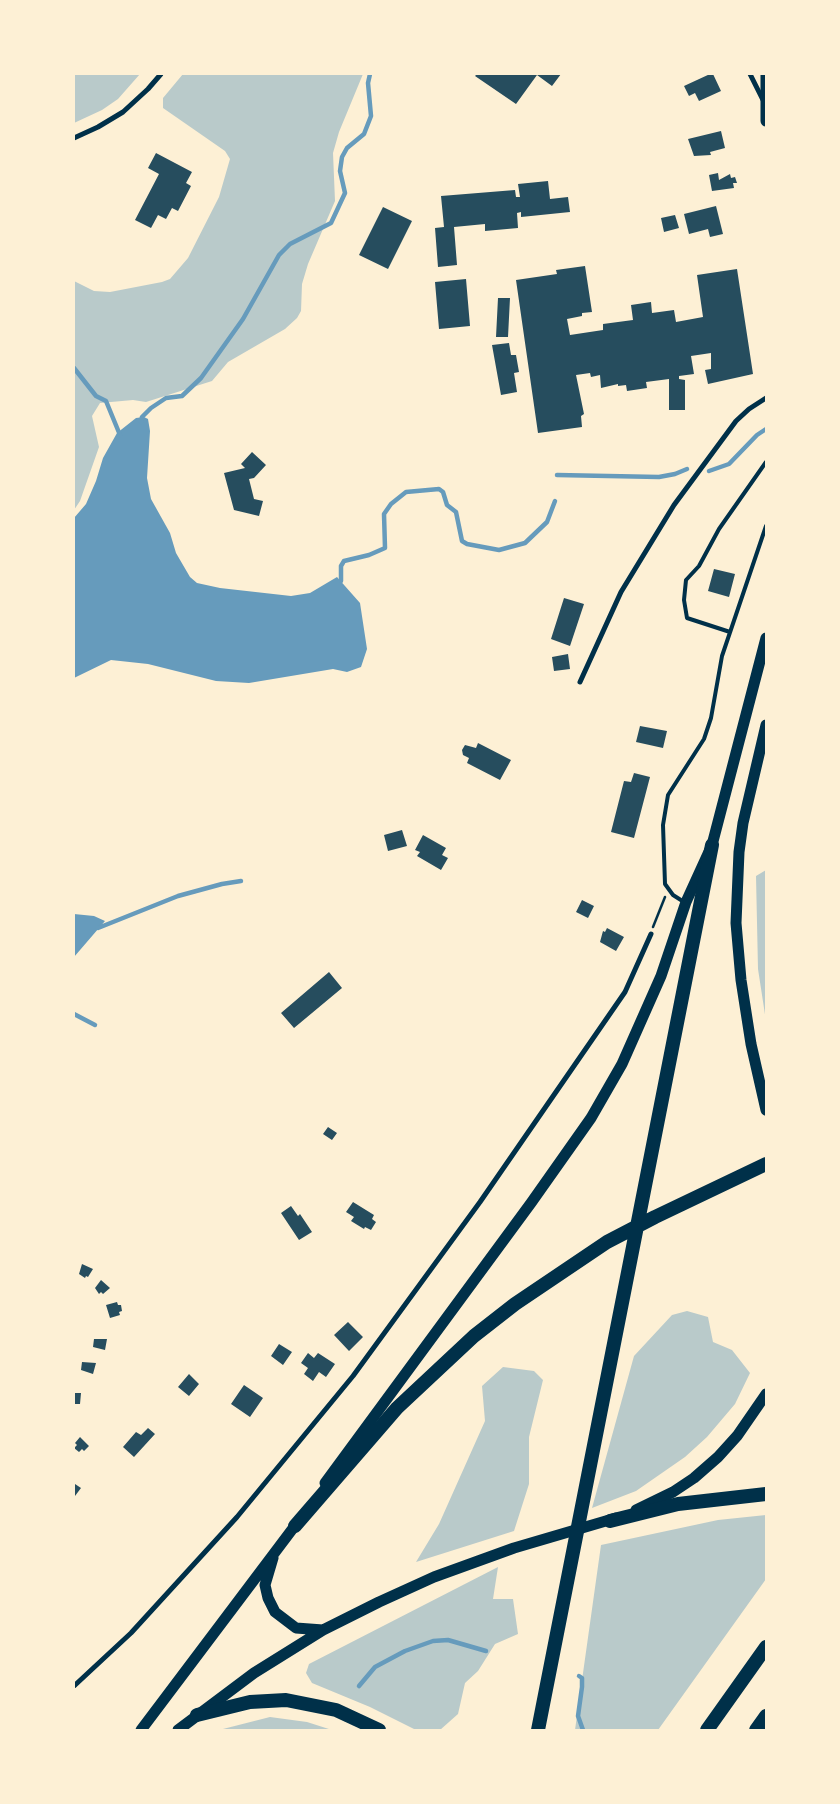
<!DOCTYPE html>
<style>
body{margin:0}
#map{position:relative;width:840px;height:1804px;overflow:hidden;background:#fdf0d5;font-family:Signika,sans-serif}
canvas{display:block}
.frame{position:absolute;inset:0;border:75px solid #fdf0d5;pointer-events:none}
</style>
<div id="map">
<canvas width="840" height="1804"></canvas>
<div class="frame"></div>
</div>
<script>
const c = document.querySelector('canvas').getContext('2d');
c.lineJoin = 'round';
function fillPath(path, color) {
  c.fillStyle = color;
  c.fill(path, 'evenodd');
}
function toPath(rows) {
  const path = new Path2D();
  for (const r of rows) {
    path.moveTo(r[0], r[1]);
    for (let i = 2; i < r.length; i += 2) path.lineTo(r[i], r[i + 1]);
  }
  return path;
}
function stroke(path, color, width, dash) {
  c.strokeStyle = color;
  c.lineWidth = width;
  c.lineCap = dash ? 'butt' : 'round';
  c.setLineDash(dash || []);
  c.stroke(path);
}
const green = toPath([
 [74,74,140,74,118,99,102,110,74,123],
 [183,74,363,74,339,132,333,153,335,201,308,264,302,284,301,311,297,318,285,329,228,362,212,381,146,402,133,400,100,403,92,416,99,447,80,501,74,510,74,281,94,291,110,292,162,282,170,279,188,258,219,197,230,159,225,151,163,108,163,98],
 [766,870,766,1021,758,969,756,876],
 [687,1311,708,1317,713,1342,732,1350,750,1373,735,1404,707,1437,685,1457,636,1491,592,1508,634,1356,672,1315],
 [503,1367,534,1371,543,1380,529,1437,529,1484,514,1531,416,1562,439,1524,485,1421,482,1386],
 [766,1515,766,1579,658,1730,575,1730,601,1545,718,1520],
 [498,1567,493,1599,513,1599,518,1634,495,1644,478,1671,465,1683,458,1714,440,1730,416,1730,370,1707,312,1683,306,1673,309,1664],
 [270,1717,307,1722,332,1730,219,1730]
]);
const water = toPath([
 [144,417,148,419,150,431,147,478,151,499,170,533,176,553,190,577,197,583,220,588,291,596,310,593,337,577,360,603,367,649,361,667,347,672,333,669,249,683,216,681,148,664,111,660,74,678,74,518,86,504,96,481,103,458,117,433,136,418],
 [74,914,94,916,105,921,74,957]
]);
const stream = toPath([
 [74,368,96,396,106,401,120,435],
 [141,422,142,417,151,408,166,398,182,396,201,378,243,319,279,255,290,244,331,223,345,193,340,171,342,157,347,148,364,134,371,116,368,83,370,74],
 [709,471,729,464,757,435,766,429],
 [557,475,659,477,675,474,687,469],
 [341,581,341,566,344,561,369,555,385,548,384,514,391,504,406,492,439,489,443,492,447,505,456,512,462,541,467,544,499,550,525,543,547,522,555,501],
 [98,928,178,896,222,884,241,881],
 [74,1014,95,1025],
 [579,1676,582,1678,582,1687,578,1716,583,1730],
 [359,1686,375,1667,405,1651,433,1641,448,1640,486,1651]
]);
const building = toPath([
 [477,74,561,74,552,86,537,75,516,104,475,76],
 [710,74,713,74,721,91,699,101,695,93,689,96,684,86],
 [721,131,725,148,710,152,711,155,694,156,688,139],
 [156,153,192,172,186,183,191,186,178,211,172,208,166,219,158,215,151,228,135,220,159,174,148,168],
 [718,173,719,180,730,174,731,178,735,177,737,183,733,183,734,188,712,191,709,175],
 [548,181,550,199,568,197,570,212,521,217,521,212,517,213,518,228,485,231,485,224,454,227,457,265,438,267,435,228,444,227,441,196,515,190,516,197,520,197,518,184],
 [716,206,723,234,710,237,708,229,689,234,684,214],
 [383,207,412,221,388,269,359,255],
 [675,215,679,228,664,232,661,218],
 [585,266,592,312,582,313,582,316,567,319,570,335,603,330,603,324,633,320,631,305,651,302,652,313,674,310,676,322,703,317,697,275,737,269,753,374,708,384,705,370,711,369,711,353,691,356,694,374,679,376,679,379,685,380,685,410,669,410,669,379,646,382,647,388,627,391,626,385,618,386,618,384,601,388,600,375,591,377,590,373,576,375,584,414,581,416,582,427,538,433,516,280,557,274,556,270],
 [466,279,470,326,439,329,435,282],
 [498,298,510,298,508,337,496,337],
 [509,343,511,355,516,355,519,372,514,373,517,392,501,395,492,345],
 [252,452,266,465,254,478,249,479,254,499,263,501,259,516,234,510,224,473,245,468,241,464],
 [714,569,735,574,729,597,708,591],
 [564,598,584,604,570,646,551,639],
 [568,654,570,669,554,671,552,657],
 [640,726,667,731,663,748,636,742],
 [478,743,511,760,500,780,467,763,469,758,463,755,462,750,465,745,476,748],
 [634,773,650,777,634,838,611,832,624,781,631,782],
 [402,830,407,846,388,851,384,835],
 [423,835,446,848,442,855,448,858,441,870,417,856,420,852,415,850],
 [582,900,594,906,588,918,576,912],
 [607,928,624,937,616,951,600,942,603,931,605,932],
 [329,972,342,988,294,1028,281,1013],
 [328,1127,337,1133,332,1140,323,1134],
 [353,1202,374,1215,372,1219,376,1222,371,1230,365,1227,364,1229,351,1221,354,1217,346,1212],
 [291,1206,298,1216,300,1214,312,1232,299,1240,281,1213],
 [82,1264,93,1269,88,1277,86,1276,85,1278,79,1274],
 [101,1280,110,1288,103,1294,101,1292,99,1294,95,1288],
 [117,1302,118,1305,121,1305,122,1311,119,1312,120,1315,110,1318,106,1305],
 [348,1322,363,1337,349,1351,334,1335],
 [94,1339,107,1339,105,1350,93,1347],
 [279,1344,292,1352,283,1365,271,1356],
 [308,1353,314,1358,318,1353,335,1364,326,1377,319,1372,313,1381,304,1374,308,1368,301,1363],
 [82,1362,96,1363,93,1374,81,1370],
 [189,1374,199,1384,189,1396,178,1387],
 [244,1385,263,1398,250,1417,231,1404],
 [74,1393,81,1393,80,1404,74,1404],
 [148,1428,155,1434,134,1457,123,1447,136,1432,141,1435],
 [80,1437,89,1446,84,1451,82,1449,79,1452,74,1448,77,1445,75,1443],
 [75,1484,81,1488,75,1496,74,1495]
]);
const path = toPath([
 [653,927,665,897]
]);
const service = toPath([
 [730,632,687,618,684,600,686,580,699,566,719,529,766,462],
 [684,902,673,895,665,884,663,825,668,795,704,739,711,718,722,656,766,526]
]);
const minor = toPath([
 [750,74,763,100],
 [74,138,98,127,123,112,148,89,161,74],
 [580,682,621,592,674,505,736,421,749,409,766,398],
 [74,1686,131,1633,237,1517,353,1376,480,1202,625,992,651,934]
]);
const primary = toPath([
 [766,74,766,121],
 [766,725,743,823,739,852,736,923,741,980,751,1044,766,1110],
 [325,1483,531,1203,591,1118,622,1064,661,976,686,902,712,845,766,638],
 [636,1510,673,1492,694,1478,718,1457,737,1436,766,1394],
 [273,1558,265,1585,268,1598,275,1612,296,1628,323,1630],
 [141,1730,300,1519],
 [178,1730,254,1673,323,1630,379,1602,434,1577,514,1548,616,1518]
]);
const motorway = toPath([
 [610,1521,678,1504,766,1494],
 [295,1526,397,1408,474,1336,515,1304,607,1242,655,1217,766,1164],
 [197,1715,250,1702,286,1700,336,1710,379,1730],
 [538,1730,712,845],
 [707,1730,766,1647],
 [756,1730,766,1716]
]);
fillPath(green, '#b9caca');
fillPath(water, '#669bbc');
stroke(stream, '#669bbc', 4.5);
fillPath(building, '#264d5e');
stroke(path, '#003049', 2.5);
stroke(service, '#003049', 4);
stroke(minor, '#003049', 5);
stroke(primary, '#003049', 11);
stroke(motorway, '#003049', 14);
</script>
